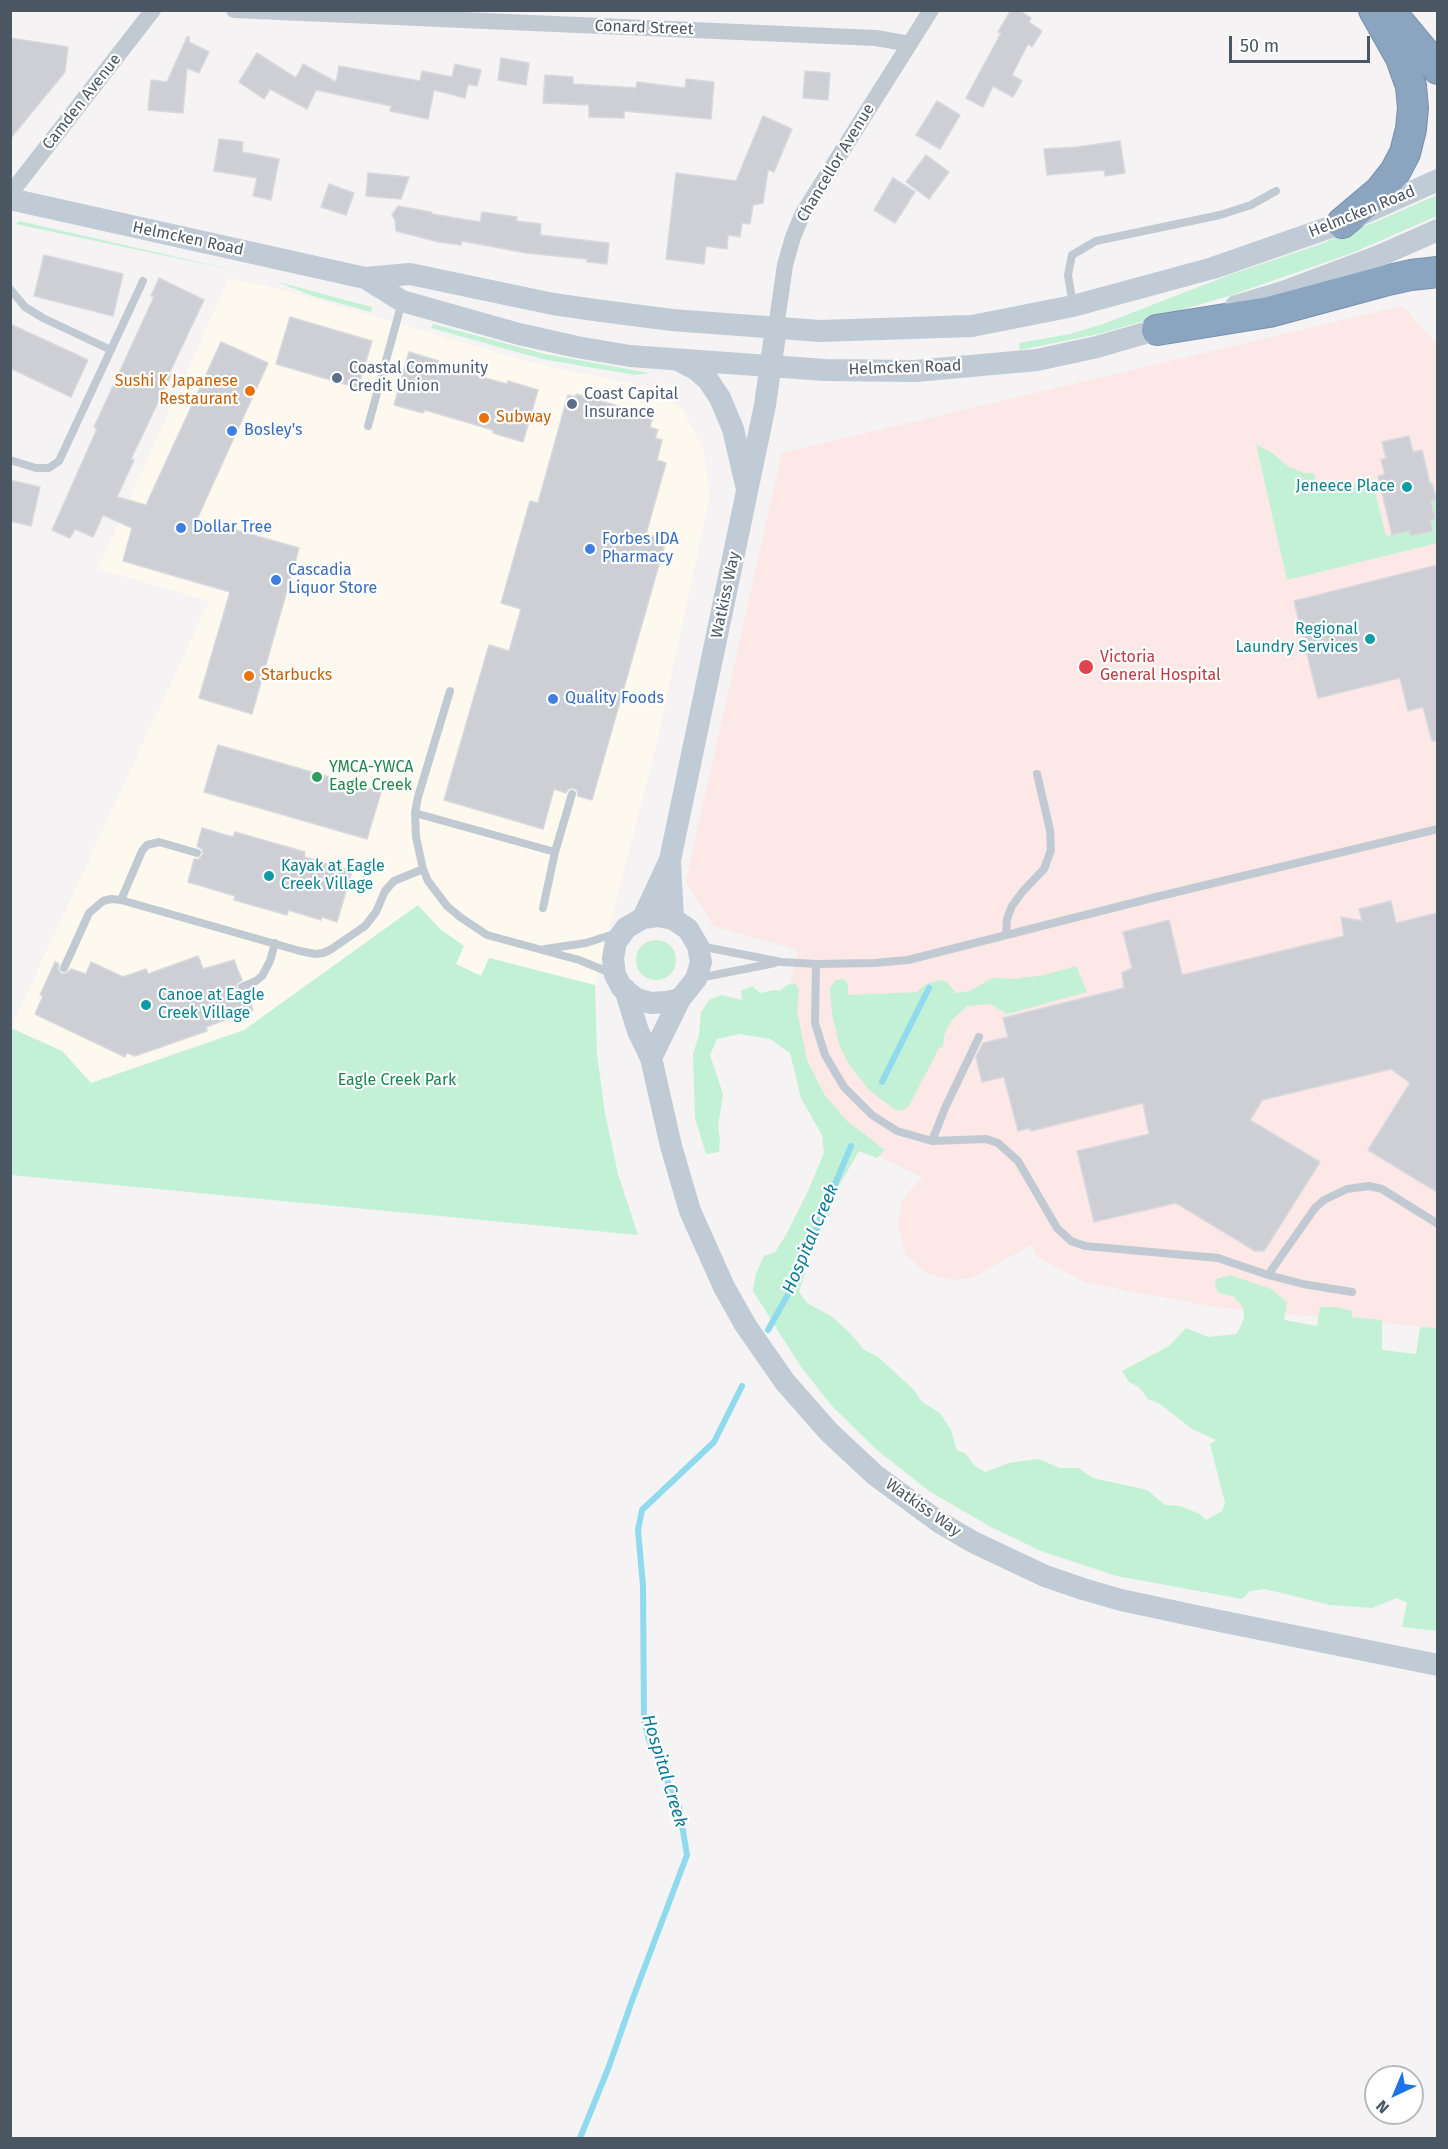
<!DOCTYPE html>
<style>
body{margin:0}
#map{position:relative;width:1448px;height:2149px;overflow:hidden;background:#f5f3f3;font-family:"Fira Sans",sans-serif}
canvas{display:block}
.frame{position:absolute;inset:0;border:12px solid #4a5661;pointer-events:none}
.north{position:absolute;left:1364px;top:2065px;width:60px;height:60px;box-sizing:border-box;background:#fff;border:2px solid #b7bbc0;border-radius:50%;rotate:224deg;font-size:16px;font-weight:700;line-height:24px;text-align:center;color:#4a5661}
.north::after{content:'';display:block;margin:auto;width:21px;height:27px;background:#1a73e8;clip-path:polygon(50% 0,100% 100%,50% 72%,0 100%)}
.scale{position:absolute;left:1229px;top:36px;width:141px;height:27px;box-sizing:border-box;border:3px solid #4a5661;border-top:0;padding-left:8px;font-size:18px;line-height:21px;white-space:nowrap;color:#4a5661;-webkit-text-stroke:4px #fff;paint-order:stroke}
</style>
<div id="map">
<canvas width="1448" height="2149"></canvas>
<div class="frame"></div>
<div class="north">N</div>
<div class="scale">50 m</div>
</div>
<script>
const c = document.querySelector('canvas').getContext('2d');
c.lineJoin = 'round';
function fillPath(path, color) {
  c.fillStyle = color;
  c.fill(path, 'evenodd');
}
function toPath(rows) {
  const path = new Path2D();
  for (const r of rows) {
    if (r.length === 3) {
      path.moveTo(r[0] + r[2], r[1]);
      path.arc(r[0], r[1], r[2], 0, 2 * Math.PI);
      continue;
    }
    path.moveTo(r[0], r[1]);
    for (let i = 2; i < r.length; i += 2) path.lineTo(r[i], r[i + 1]);
  }
  return path;
}
function stroke(path, color, width, dash) {
  c.strokeStyle = color;
  c.lineWidth = width;
  c.lineCap = dash ? 'butt' : 'round';
  c.setLineDash(dash || []);
  c.stroke(path);
}
function write(font, color, halo, rows, align = 'center') {
  c.font = font + ' "Fira Sans",sans-serif';
  c.lineWidth = 4.5;
  c.setLineDash([]);
  c.textBaseline = 'middle';
  c.strokeStyle = halo;
  c.fillStyle = color;
  for (const [text, x, y, turn = 0] of rows) {
    c.save();
    c.translate(x, y);
    c.rotate((+turn || 0) * Math.PI / 180);
    c.textAlign = isNaN(turn) ? turn : align;
    if (halo) c.strokeText(text, 0, 0);
    c.fillText(text, 0, 0);
    c.restore();
  }
}
const commercial = toPath([
 [229,278,291,292,540,365,649,387,683,410,703,448,710,495,658,738,595,985,490,958,481,976,456,964,451,938,428,918,418,905,244,1030,91,1083,62,1051,11,1028,209,601,98,569]
]);
const medical = toPath([
 [1402,306,1432,339,1437,343,1437,1328,1222,1308,1086,1283,1037,1257,1031,1245,974,1277,953,1280,932,1275,922,1270,907,1255,903,1245,898,1224,902,1203,908,1193,922,1177,875,1154,805,1073,788,994,798,950,714,926,686,881,782,453]
]);
const green = toPath([
 [1437,195,1437,216,1352,253,1229,296,1099,334,1020,350,1019,343,1070,334,1103,324,1232,274,1318,245,1380,220],
 [19,221,41,226,242,272,16,224],
 [275,281,356,303,372,307,371,312,313,296],
 [433,324,545,354,649,373,635,375,542,359,431,328],
 [1256,444,1272,453,1289,467,1304,473,1314,473,1318,492,1372,480,1386,536,1409,531,1411,536,1433,531,1430,520,1435,519,1431,501,1436,499,1437,543,1287,580],
 [418,905,440,929,464,946,456,964,481,976,489,958,595,985,597,1055,605,1113,618,1174,638,1235,11,1175,11,1028,62,1051,91,1083,244,1030],
 [656,960,20],
 [1076,966,1087,992,1007,1014,990,1004,967,1006,951,1021,944,1035,943,1047,939,1048,910,1104,904,1110,897,1111,869,1090,848,1063,839,1044,832,1014,830,988,836,980,844,979,848,984,848,995,917,992,926,984,939,980,947,982,956,993,970,991,992,978,1016,979,1044,975],
 [795,983,799,990,797,1011,807,1060,824,1094,847,1121,885,1150,877,1158,859,1151,836,1191,829,1216,821,1228,805,1264,805,1273,799,1292,807,1303,831,1316,848,1331,864,1350,877,1356,914,1390,922,1402,940,1413,951,1430,957,1451,965,1453,974,1465,985,1472,1009,1463,1038,1459,1060,1468,1078,1468,1093,1478,1147,1490,1165,1505,1180,1506,1200,1514,1206,1520,1222,1511,1225,1503,1210,1444,1216,1440,1192,1429,1160,1404,1148,1399,1139,1387,1129,1382,1122,1371,1169,1346,1186,1328,1208,1337,1236,1334,1242,1324,1244,1317,1243,1307,1233,1296,1219,1293,1215,1286,1216,1279,1230,1275,1271,1289,1287,1302,1284,1320,1317,1326,1320,1307,1336,1307,1352,1311,1352,1317,1382,1320,1382,1350,1416,1354,1420,1327,1437,1328,1437,1631,1402,1627,1407,1603,1397,1598,1372,1608,1330,1605,1265,1589,1250,1591,1242,1599,1117,1576,1041,1551,989,1526,929,1491,877,1450,833,1407,801,1367,753,1291,756,1273,764,1256,775,1252,786,1235,808,1191,824,1153,822,1135,801,1098,790,1053,770,1039,740,1034,717,1039,710,1055,723,1094,718,1126,720,1141,719,1152,706,1154,695,1118,693,1054,699,1035,701,1012,709,1000,721,995,742,1000,741,991,752,986,760,993,774,990,780,991,787,985]
]);
const stream = toPath([
 [882,1082,929,988],
 [768,1330,791,1289,851,1146],
 [580,2138,608,2069,633,1998,687,1855,679,1807,649,1740,644,1720,643,1586,638,1530,642,1510,714,1442,742,1386]
]);
const building = toPath([
 [1011,10,1019,10,1031,18,1029,22,1042,31,1032,47,1028,44,1012,75,1022,81,1013,97,993,86,983,107,966,98,1001,33,998,32,1011,10],
 [187,37,189,37,189,42,209,52,199,73,187,68,183,113,148,110,151,80,167,82,187,37],
 [10,38,68,47,65,72,10,139,10,38],
 [257,53,296,78,303,64,336,82,339,66,420,81,422,71,452,77,455,64,481,70,477,86,468,84,465,98,434,90,428,119,390,111,391,106,316,90,307,109,270,89,264,99,239,82,257,53],
 [501,58,529,63,526,85,498,80,501,58],
 [805,71,830,73,828,100,803,98,805,71],
 [545,75,573,77,573,84,636,88,637,82,685,88,686,79,714,82,711,119,624,111,624,118,589,117,589,105,543,103,545,75],
 [937,101,960,115,940,149,916,135,937,101],
 [763,116,792,129,774,172,768,170,763,203,753,205,750,224,742,223,740,237,728,235,727,249,706,246,704,264,666,259,676,173,736,181,763,116],
 [219,139,243,142,242,152,279,159,271,200,253,196,257,178,214,171,219,139],
 [1120,141,1125,173,1105,176,1104,170,1047,175,1044,149,1077,147,1120,141],
 [926,155,949,172,929,199,906,182,926,155],
 [368,173,409,177,401,199,366,196,368,173],
 [893,178,915,192,895,223,874,210,893,178],
 [329,184,354,193,346,215,321,207,329,184],
 [398,206,431,212,432,214,480,222,482,212,517,217,516,221,541,224,540,235,609,243,607,264,587,262,587,259,526,253,462,241,461,245,439,242,396,231,395,220,392,215,398,206],
 [44,255,123,274,113,316,34,296,44,255],
 [159,278,204,300,169,374,171,375,131,459,134,460,117,497,146,505,221,342,268,363,197,519,299,548,252,714,199,698,230,592,123,561,132,528,103,515,93,537,75,529,70,538,52,530,97,429,94,427,154,297,151,296,159,278],
 [290,317,372,341,358,388,276,364,290,317],
 [10,324,88,360,71,397,10,368,10,324],
 [409,352,439,361,438,365,507,384,508,381,538,390,523,442,493,433,493,430,425,410,423,413,394,405,409,352],
 [576,394,653,416,650,427,658,430,655,438,662,440,657,460,666,463,646,534,666,540,592,800,578,796,577,790,573,788,568,789,566,793,554,789,543,829,444,800,489,645,509,651,521,609,501,603,530,501,538,503,568,395,576,397,576,394],
 [1409,436,1413,452,1422,450,1430,484,1432,483,1436,499,1431,501,1435,519,1430,520,1433,531,1410,536,1409,531,1392,535,1378,476,1385,474,1381,460,1386,458,1382,442,1409,436],
 [10,480,40,487,31,526,10,521,10,480],
 [1437,565,1437,741,1432,741,1423,707,1408,711,1400,678,1318,698,1294,601,1437,565],
 [218,745,381,792,367,839,204,792,218,745],
 [202,828,233,837,235,832,305,852,304,857,352,871,337,922,322,917,321,920,288,910,287,915,234,900,235,896,188,882,194,859,199,859,203,854,202,849,197,846,202,828],
 [1391,901,1396,923,1437,913,1437,1192,1368,1150,1410,1083,1391,1069,1262,1100,1250,1120,1320,1162,1264,1251,1255,1251,1176,1203,1094,1222,1077,1151,1149,1134,1143,1103,1031,1131,1030,1128,1018,1131,1004,1077,982,1082,976,1057,983,1043,1008,1037,1003,1018,1124,988,1122,973,1132,968,1123,932,1169,920,1182,975,1344,936,1341,917,1362,921,1359,909,1391,901],
 [198,956,203,969,234,960,242,980,237,984,236,989,241,993,246,992,253,1010,206,1027,207,1031,135,1056,127,1053,125,1057,35,1014,43,996,40,995,55,962,59,964,58,969,62,974,67,973,71,969,86,974,91,962,123,977,146,969,148,974,198,956]
]);
const lane = toPath([
 [10,289,25,307,43,318,111,350],
 [1073,305,1068,275,1072,255,1096,241,1220,215,1251,205,1276,191],
 [368,426,402,302],
 [10,460,36,468,49,468,59,461,143,281],
 [450,691,418,797,415,813,416,837,423,869,428,881,447,906,460,917,487,935,579,960,611,973],
 [415,813,555,852,572,794],
 [121,900,142,851,147,845,159,842,197,853],
 [543,908,555,852],
 [1006,935,1007,919,1012,906,1023,891,1044,869,1051,850,1050,830,1037,774],
 [700,946,781,962,816,964,875,963,908,960,1156,897,1438,829],
 [545,949,586,943,614,934],
 [816,964,815,1023,825,1055,844,1087,872,1115,897,1131,932,1141,986,1139,998,1143,1018,1161,1057,1228,1071,1241,1085,1246,1218,1258,1268,1275,1303,1284,1352,1292],
 [64,968,89,913,103,901,111,899,121,900,300,951,315,954,323,953,330,950,365,926,376,912,385,891,394,881,423,869],
 [699,978,775,963],
 [242,987,256,981,262,976,270,961,275,943],
 [932,1141,945,1108,979,1037],
 [1268,1275,1315,1208,1324,1200,1347,1189,1369,1186,1382,1189,1438,1224]
]);
const street = toPath([
 [234,10,876,38,910,44],
 [10,194,153,10],
 [776,328,785,265,793,237,803,213,931,10]
]);
const secondary = toPath([
 [10,199,365,278,410,274,553,304,602,311,672,320,820,331,972,326,1073,306,1213,268,1342,223,1438,180],
 [365,278,402,301,519,334,577,347,630,356,825,370,915,371,1037,360,1097,347,1173,325],
 [1236,306,1283,292,1379,256,1438,230],
 [680,361,697,370,708,380,720,398,733,429,746,485],
 [670,861,673,919],
 [658,916,673,919,688,929,698,946,701,962,696,979,680,999,667,1002,651,1003,637,999,622,988,615,975,613,958,616,942,626,928,643,918,658,916],
 [643,918,670,860,765,405,776,328],
 [625,989,638,1031,651,1058,671,1146,690,1211,724,1287,746,1326,785,1382,829,1432,875,1475,939,1522,973,1542,1045,1576,1083,1589,1121,1600,1210,1619,1438,1665],
 [651,1058,680,999]
]);
const highway = toPath([
 [1393,15,1438,69],
 [1342,223,1380,191,1395,172,1405,153,1411,129,1413,108,1411,86,1401,58,1374,10],
 [1157,330,1269,312,1384,281,1411,275,1438,272]
]);
const markers = [
 [337,378,6,"#5c6f8a"],
 [250,391,6,"#e8710a"],
 [572,404,6,"#5c6f8a"],
 [484,418,6,"#e8710a"],
 [232,431,6,"#3f7fe0"],
 [1407,487,6,"#0f9aa8"],
 [181,528,6,"#3f7fe0"],
 [590,549,6,"#3f7fe0"],
 [276,580,6,"#3f7fe0"],
 [1370,639,6,"#0f9aa8"],
 [1086,667,8,"#e0444e"],
 [249,676,6,"#e8710a"],
 [553,699,6,"#3f7fe0"],
 [317,777,6,"#2e9e5b"],
 [269,876,6,"#0f9aa8"],
 [146,1005,6,"#0f9aa8"]
];
const streetNames = [
 ["Conard Street",644,28,2],
 ["Camden Avenue",82,102,-52],
 ["Chancellor Avenue",836,163,-59],
 ["Helmcken Road",1362,212,-22],
 ["Helmcken Road",188,239,12],
 ["Helmcken Road",905,368,-2],
 ["Watkiss Way",726,595,-78],
 ["Watkiss Way",923,1508,35]
];
const serviceNames = [
 ["Coastal Community",349,369],
 ["Credit Union",349,387],
 ["Coast Capital",584,395],
 ["Insurance",584,413]
];
const foodNames = [
 ["Sushi K Japanese",238,382,"right"],
 ["Restaurant",238,400,"right"],
 ["Subway",496,418],
 ["Starbucks",261,676]
];
const shopNames = [
 ["Bosley's",244,431],
 ["Dollar Tree",193,528],
 ["Forbes IDA",602,540],
 ["Pharmacy",602,558],
 ["Cascadia",288,571],
 ["Liquor Store",288,589],
 ["Quality Foods",565,699]
];
const cultureNames = [
 ["Jeneece Place",1395,487],
 ["Regional",1358,630],
 ["Laundry Services",1358,648],
 ["Kayak at Eagle",281,867,"left"],
 ["Creek Village",281,885,"left"],
 ["Canoe at Eagle",158,996,"left"],
 ["Creek Village",158,1014,"left"]
];
const healthNames = [
 ["Victoria",1100,658],
 ["General Hospital",1100,676]
];
const leisureNames = [
 ["YMCA-YWCA",329,768],
 ["Eagle Creek",329,786]
];
const parkNames = [
 ["Eagle Creek Park",397,1081]
];
const waterNames = [
 ["Hospital Creek",811,1239,-67],
 ["Hospital Creek",664,1771,73]
];
fillPath(commercial, '#fdf9ef');
fillPath(medical, '#fce8e6');
fillPath(green, '#c3f1d5');
stroke(stream, '#90daee', 6);
fillPath(building, '#cdcfd5');
stroke(building, '#d7d9de', 1.5);
stroke(highway, '#7690ad', 32);
stroke(lane, '#c1cad2', 8);
stroke(street, '#c1cad2', 16);
stroke(secondary, '#c1cbd6', 22);
stroke(highway, '#8ba5c1', 30);
for (const [x, y, r, color] of markers) {
  const dot = new Path2D();
  dot.arc(x, y, r, 0, 2 * Math.PI);
  c.fillStyle = color;
  c.fill(dot);
  stroke(dot, '#fff', 2);
}
write('16px', '#4a5661', '#fff', streetNames);
write('16px', '#4e5e75', '#fff', serviceNames, 'left');
write('16px', '#c56008', '#fff', foodNames, 'left');
write('16px', '#366cbe', '#fff', shopNames, 'left');
write('16px', '#0d838f', '#fff', cultureNames, 'right');
write('16px', '#be3a42', '#fff', healthNames, 'left');
write('16px', '#27864d', '#fff', leisureNames, 'left');
write('16px', '#17864f', '#fff', parkNames);
write('italic 18px', '#0c7c9b', '#fff', waterNames);
</script>
